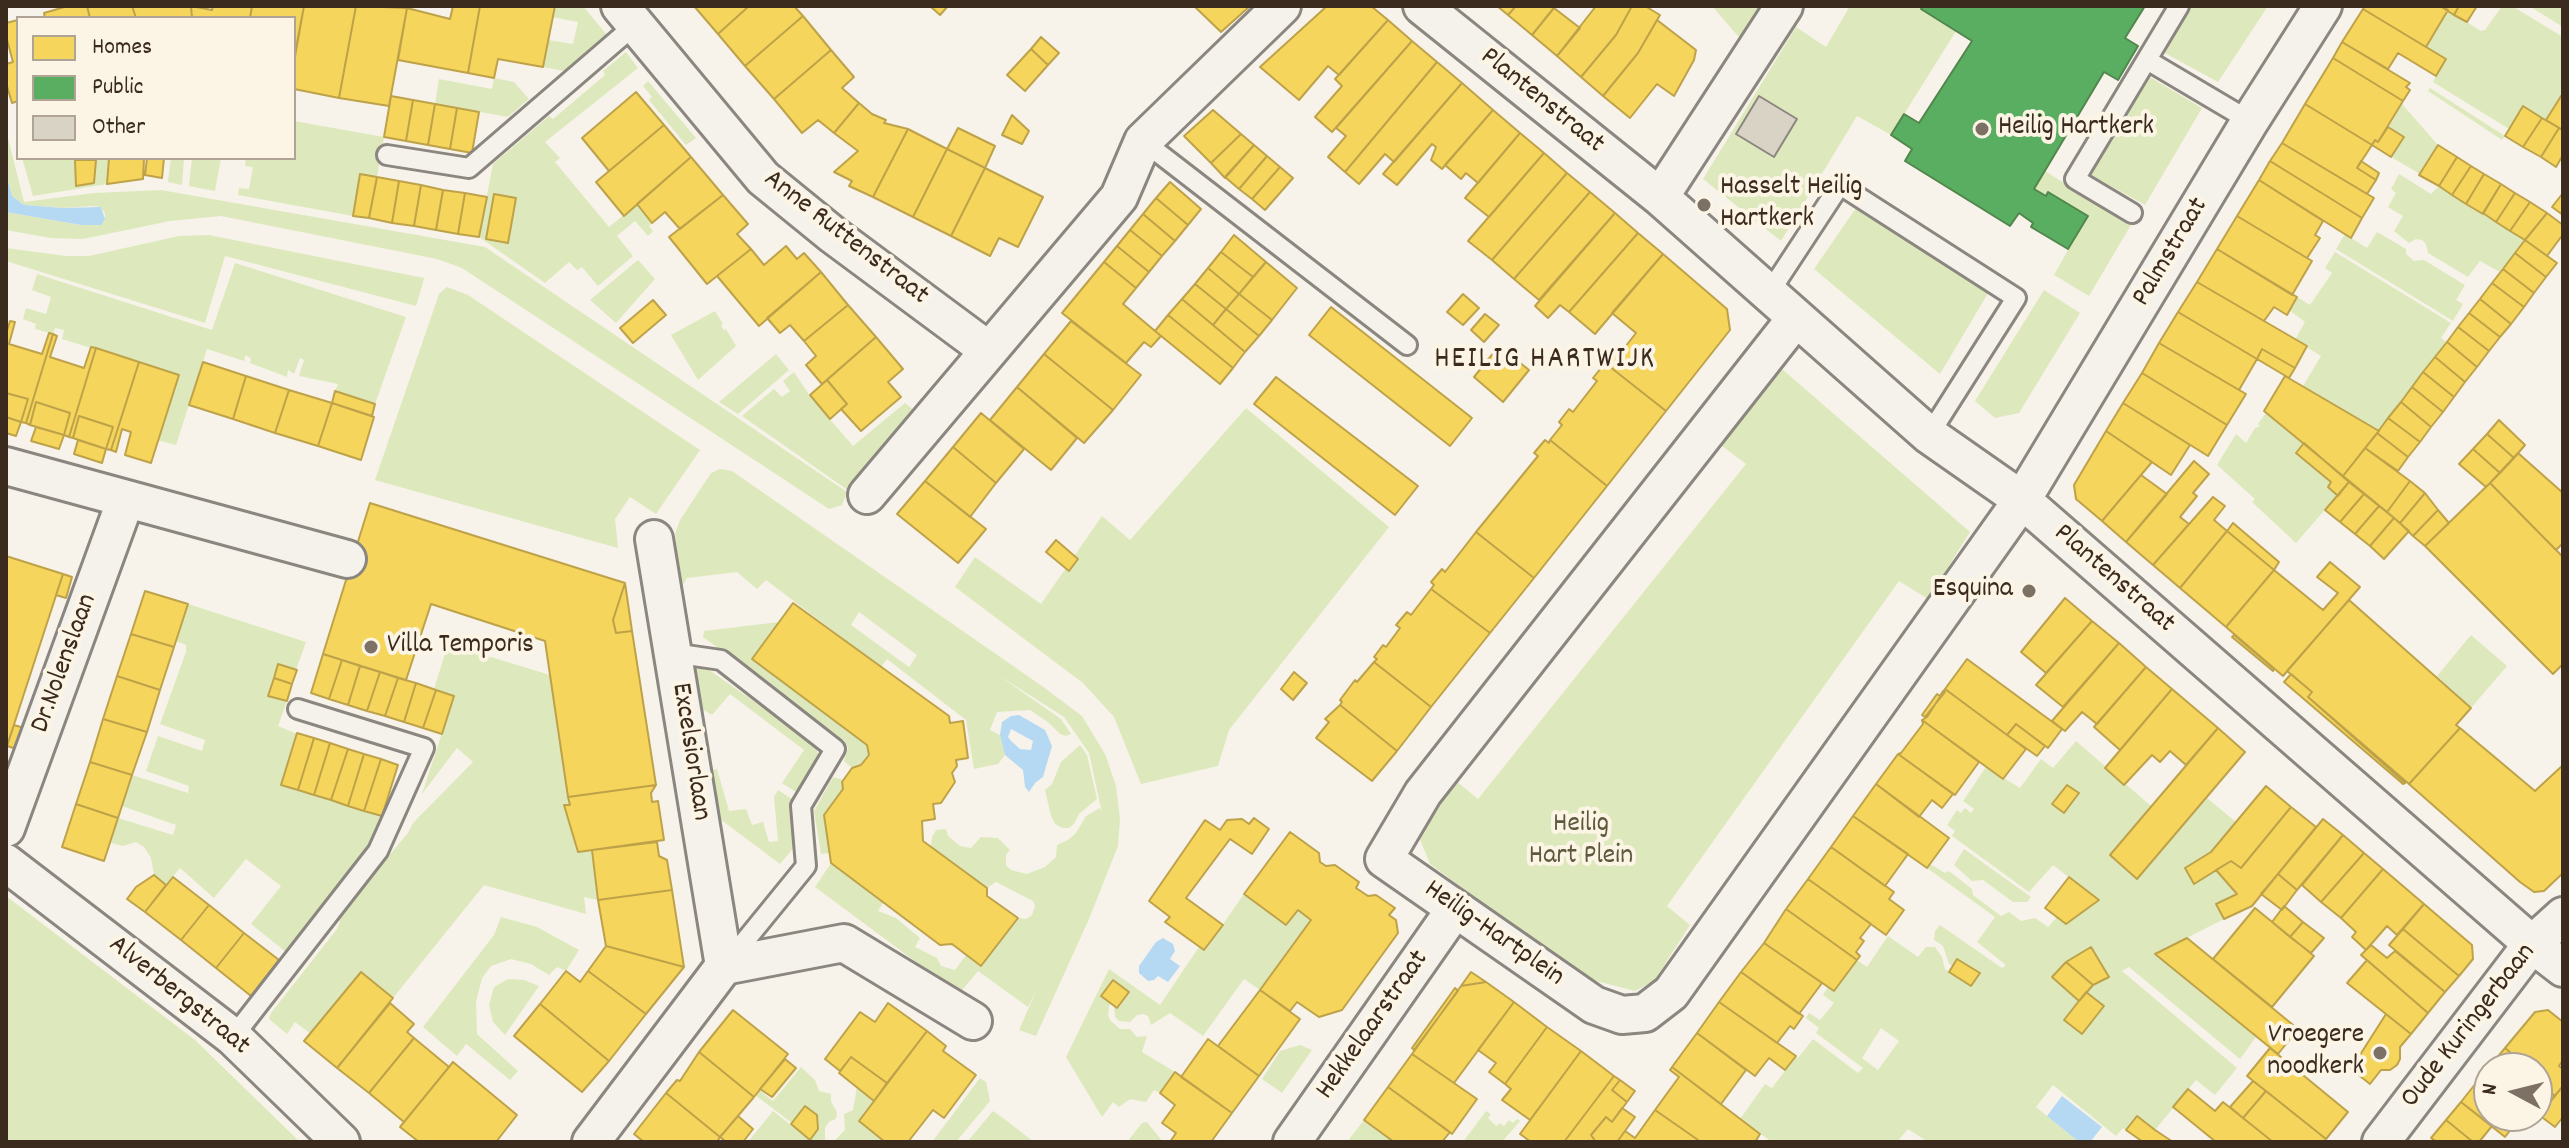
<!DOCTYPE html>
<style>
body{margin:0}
#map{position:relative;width:2569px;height:1148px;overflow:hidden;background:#f7f3ea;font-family:Dekko,sans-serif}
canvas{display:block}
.frame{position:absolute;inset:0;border:8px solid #3b2a1e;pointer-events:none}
.legend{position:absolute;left:16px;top:16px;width:280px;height:144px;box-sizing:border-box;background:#fcf5e5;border:2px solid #afa495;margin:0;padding:10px 14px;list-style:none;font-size:24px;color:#3b2a1e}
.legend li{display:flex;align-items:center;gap:16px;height:40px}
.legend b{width:40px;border:2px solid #afa495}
.north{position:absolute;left:2473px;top:1052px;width:80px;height:80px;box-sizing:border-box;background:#fcf5e5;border:2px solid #afa495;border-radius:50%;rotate:277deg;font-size:22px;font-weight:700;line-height:32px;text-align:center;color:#3b2a1e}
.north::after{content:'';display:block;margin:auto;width:28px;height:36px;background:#7d7065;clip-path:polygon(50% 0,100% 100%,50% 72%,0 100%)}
</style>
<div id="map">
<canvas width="2569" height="1148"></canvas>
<div class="frame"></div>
<ul class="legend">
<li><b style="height:22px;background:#f6d55c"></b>Homes</li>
<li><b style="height:22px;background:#5aae61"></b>Public</li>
<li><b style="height:22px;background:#d9d3c6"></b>Other</li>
</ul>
<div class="north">N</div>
</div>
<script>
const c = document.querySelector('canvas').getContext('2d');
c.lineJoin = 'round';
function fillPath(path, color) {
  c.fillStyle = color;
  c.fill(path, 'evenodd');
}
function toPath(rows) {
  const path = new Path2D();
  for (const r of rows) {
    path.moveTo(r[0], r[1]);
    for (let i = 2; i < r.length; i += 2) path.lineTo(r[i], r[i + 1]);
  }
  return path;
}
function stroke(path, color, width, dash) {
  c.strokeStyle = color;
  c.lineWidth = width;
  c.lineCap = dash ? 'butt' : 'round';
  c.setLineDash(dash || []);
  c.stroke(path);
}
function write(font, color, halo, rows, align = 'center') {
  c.font = font + ' Dekko,sans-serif';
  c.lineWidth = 8;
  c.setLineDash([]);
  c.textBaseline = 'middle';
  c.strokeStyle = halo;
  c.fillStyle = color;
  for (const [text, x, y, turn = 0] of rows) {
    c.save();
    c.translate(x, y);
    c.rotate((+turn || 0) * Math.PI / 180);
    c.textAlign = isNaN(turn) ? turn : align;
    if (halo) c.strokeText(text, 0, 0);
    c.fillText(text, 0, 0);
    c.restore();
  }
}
const green = toPath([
 [555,6,583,6,606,34,564,71,543,67,548,40,573,44,578,22,552,17],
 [1712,6,1765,6,1744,43],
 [1850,6,1923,6,1956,31,1891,135,1857,116,1781,241,1703,179,1796,27,1826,47],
 [2191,6,2268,6,2218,82,2163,52],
 [2502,6,2512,6,2563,37,2563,93,2546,120,2523,106,2509,129,2433,82,2436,76,2426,47,2448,10,2481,31,2485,30],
 [2529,6,2563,6,2563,27],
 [626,52,638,68,545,142,560,158,555,162,609,227,637,204,652,223,649,226,653,231,648,236,635,221,617,236,633,256,598,286,582,267,577,270,569,262,545,283,479,237,493,164,549,116,553,119,605,75,603,71],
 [2148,76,2202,108,2145,205,2091,175],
 [494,78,514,82,529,99,508,117,435,104,439,79,492,89],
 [648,81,696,138,686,145,649,100,652,97,643,86],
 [2430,88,2505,136,2502,140,2428,91],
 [2402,104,2438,145,2420,174,2391,157,2403,138,2388,128],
 [294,121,384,137,377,177,360,175,353,216,238,195,239,188,249,189,253,167,245,166,246,158,294,158],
 [6,130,24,202,94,193,161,190,485,247,847,492,842,505,829,509,462,268,437,259,221,216,170,221,83,239,51,238,6,230,6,212,81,225,105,219,105,214,101,207,92,206,63,208,24,205,12,196,6,174],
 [22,158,95,160,96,158,109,158,108,181,107,184,33,196],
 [171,158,184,158,182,185,168,182],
 [192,158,221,158,215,191,189,186],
 [2045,171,2131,225,2089,296,2054,275,2087,216,2034,189],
 [2399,174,2431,194,2439,186,2525,240,2500,272,2480,261,2468,277,2428,253,2426,244,2422,240,2416,239,2409,243,2394,231,2403,216,2388,207,2396,193,2391,189],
 [1856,208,1990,290,1940,374,1814,269],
 [2377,232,2406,249,2406,254,2414,261,2424,260,2465,285,2456,300,2463,304,2453,321,2336,249,2345,234,2367,248],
 [209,235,424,278,422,286,416,306,225,256,205,323,6,261,6,248,66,256,89,256,179,236],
 [2335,252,2451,323,2441,338,2447,342,2379,431,2303,386,2321,356,2295,340,2305,322,2289,310,2297,297,2310,305,2332,273,2325,268],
 [638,260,655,279,616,323,590,300],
 [235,263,406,317,375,404,335,391,338,384,299,376,304,360,300,358,294,374,288,370,287,377,250,363,251,359,246,355,244,361,207,349,176,445,157,440,178,375,62,339,64,330,55,328,53,334,35,329,36,324,23,319,26,308,46,314,51,297,32,290,37,274,212,330],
 [447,287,468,295,700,450,656,514,630,497,615,519,618,548,375,480,439,294],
 [2044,290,2080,313,2019,413,1995,418,1975,401],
 [715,311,723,324,721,326,724,330,726,329,736,346,698,380,671,335],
 [776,354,789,370,738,414,719,402],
 [1782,369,1970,532,1928,599,1899,581,1667,906,1690,925,1654,981,1635,991,1585,978,1430,864,1419,837,1421,814,1449,775,1478,799,1746,464,1718,443,1755,394],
 [794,372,810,396,853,446,905,403,915,411,849,491,742,416,774,389,782,397,790,391,783,381],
 [1246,408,1389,527,1229,730,1218,766,1141,784,1114,717,1083,683,955,587,975,557,1041,604,1102,516,1130,540],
 [2266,413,2304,443,2296,453,2331,482,2328,488,2337,496,2296,543,2252,502,2255,499,2217,465,2236,434,2246,443,2255,428,2260,426,2258,424],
 [720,469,732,471,1042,686,1082,716,1105,754,1116,786,1120,819,1118,846,1089,919,1036,1036,1019,1030,1037,989,1028,1007,978,971,959,994,815,887,831,863,877,896,883,903,878,911,896,918,920,938,915,947,937,958,941,966,955,970,966,955,982,966,1018,918,1026,919,1032,915,1035,906,1033,901,996,882,987,888,931,847,932,837,936,830,946,829,948,836,960,846,971,848,981,837,998,838,1010,850,1006,855,1006,865,1011,870,1027,874,1045,867,1056,857,1057,845,1068,840,1076,833,1086,816,1100,808,1102,813,1089,753,1064,717,998,675,1061,719,1071,734,1066,736,1060,734,1049,723,1030,710,997,712,990,730,1000,735,1005,755,998,764,974,769,966,720,887,659,881,667,766,580,757,589,737,572,687,578,681,588,675,534,680,520,711,473],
 [859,612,917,655,909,667,851,625],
 [188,604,306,642,296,670,278,664,268,695,287,701,278,726,297,734,281,784,382,816,376,837,286,952,251,924,281,886,246,859,214,898,180,868,166,885,154,875,151,858,144,847,136,842,123,846,111,843,118,818,173,835,176,825,122,806,132,775,188,793,189,786,146,771,158,736,202,751,205,740,160,724,186,652,186,645,176,641],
 [779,622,752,659,867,745,869,755,861,765,852,768,844,761,848,748,845,741,703,637,704,631],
 [2471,635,2507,666,2471,708,2437,676],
 [448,644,550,675,570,805,564,806,577,852,592,850,598,900,584,897,586,914,484,885,393,998,361,973,311,1034,295,1022,287,1034,269,1019,271,1013,337,929,340,921,337,917,408,833,413,823,473,762,457,748,422,794,454,696,434,689],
 [699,663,815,744,819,758,796,792,782,783,804,750,730,694,712,715,697,706,692,670],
 [2076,741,2151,806,2110,854,2136,879,2207,798,2236,822,2211,852,2185,869,2194,884,2216,870,2237,894,2216,904,2224,919,2155,954,2256,1037,2240,1059,2129,967,2122,971,2237,1068,2215,1095,2196,1080,2155,1130,2137,1116,2126,1130,2123,1128,2116,1136,2053,1085,2036,1107,2079,1142,1928,1142,1908,1129,1897,1142,1772,1142,1740,1119,1765,1084,1772,1088,1796,1056,1798,1058,1813,1039,1858,1073,1863,1068,1816,1033,1819,1028,1806,1018,1809,1013,1820,1020,1834,1003,1823,995,1828,987,1834,991,1857,960,1867,967,1888,936,1918,957,1926,947,1935,947,1942,957,1945,969,1970,986,1979,973,1957,959,1953,966,1949,964,1943,946,1934,940,1935,931,1940,925,2002,968,2006,965,1977,942,1995,917,1927,868,1930,864,1945,873,1949,871,1972,889,1973,895,2001,916,2009,912,2021,921,2035,918,2048,927,2057,917,2098,900,2053,865,2029,892,1952,836,1955,831,1947,825,1957,810,1961,813,1965,808,1971,813,1974,809,1963,801,1986,767,2020,788,2041,759,2053,768],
 [2091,948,2109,976,2093,985,2086,992,2104,1006,2082,1034,2064,1020,2079,1001,2052,977,2066,962],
 [1881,1028,1899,1041,1878,1070,1862,1058],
 [1080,745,1087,755,1097,799,1079,814,1074,824,1069,828,1062,828,1055,824,1051,816,1045,790,1052,784,1061,762],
 [717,769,729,811,746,809,752,825,763,822,769,842,778,841,774,797,778,790,792,799,796,845,780,864,716,816,709,771],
 [833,777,844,780,843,789,830,853,821,854,814,811],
 [1964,849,2031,897,2027,902,2013,902,1983,880,1972,881,1954,865],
 [1244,894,1286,925,1298,910,1311,920,1260,990,1244,979,1203,1036,1170,1013,1151,1025,1148,1016,1143,1014,1137,1015,1130,1022,1119,1021,1115,1017,1114,1006,1117,1008,1129,992,1112,981,1102,995,1110,1003,1108,1014,1110,1020,1120,1029,1130,1029,1137,1037,1147,1036,1142,1052,1175,1072,1160,1093,1154,1090,1146,1102,1130,1099,1119,1107,1113,1102,1102,1117,1066,1057,1109,969,1160,1005,1199,947,1205,950],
 [6,896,195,1040,300,1142,6,1142],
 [501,917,537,927,579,950,566,971,557,967,549,975,531,964,511,959,491,966,482,978,476,1002,477,1034,518,1071,510,1080,466,1044,457,1056,423,1027,494,935],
 [508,979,524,980,539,986,505,1035,493,1022,489,1005,494,987],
 [1300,1045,1312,1050,1282,1093,1262,1079,1280,1051],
 [801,1067,815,1080,819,1091,831,1094,831,1102,837,1112,836,1119,830,1121,825,1127,825,1142,748,1142,773,1111,810,1140,818,1129,817,1115,805,1106,792,1123,755,1095,759,1090,773,1101],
 [980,1078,986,1082,990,1101,956,1142,932,1142],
 [857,1087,874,1101,859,1121,885,1142,833,1142,845,1130,844,1114,853,1110],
 [993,1111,1007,1121,1034,1142,967,1142],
 [1486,1111,1491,1114,1488,1118,1496,1126,1500,1123,1504,1126,1509,1120,1513,1123,1517,1119,1520,1121,1502,1142,1463,1142],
 [1364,1120,1394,1142,1347,1142],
 [1147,1122,1163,1142,1127,1142,1142,1123]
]);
const water = toPath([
 [6,174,12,196,24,205,63,208,101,207,105,219,101,225,81,225,6,212],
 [1019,715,1045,730,1052,746,1043,777,1035,783,1029,792,1025,787,1023,770,1005,755,1000,735,1002,722,1011,716],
 [1011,729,1033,741,1031,750,1020,749,1011,741,1008,737],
 [1163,938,1173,944,1175,951,1170,959,1180,966,1168,982,1158,976,1154,980,1148,981,1139,973,1139,966,1156,942],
 [2062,1096,2102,1127,2090,1142,2079,1142,2047,1116]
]);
const homes = toPath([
 [68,6,87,6,90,18,45,18,44,13,68,6],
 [87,6,132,6,136,18,90,18,87,6],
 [132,6,191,6,192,18,136,18,132,6],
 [191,6,212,10,213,6,252,6,250,18,192,18,191,6],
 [252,6,304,6,297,43,294,43,294,18,250,18,252,6],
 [304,6,356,6,339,98,294,89,294,62,304,6],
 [356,6,407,8,389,106,339,98,356,6],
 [453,6,480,6,468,73,398,60,407,8,450,19,453,6],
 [480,6,555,6,543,67,498,59,494,78,468,73,480,6],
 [694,6,749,6,718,34,694,6],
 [749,6,794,6,803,16,745,66,718,34,749,6],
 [930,6,948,6,940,15,930,6],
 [1194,6,1250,6,1221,32,1194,6],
 [1327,6,1371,6,1388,20,1339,75,1328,66,1299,100,1260,67,1327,6],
 [1497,6,1516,6,1508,15,1497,6],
 [1516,6,1555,6,1532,35,1508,15,1516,6],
 [1596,6,1632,6,1616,35,1581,77,1557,56,1596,6],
 [1632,6,1645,6,1660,15,1638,53,1603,96,1581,77,1616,35,1632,6],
 [2365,6,2440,6,2448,10,2426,47,2363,9,2365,6],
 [2440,6,2459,6,2454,15,2440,6],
 [2459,6,2477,6,2467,22,2454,15,2459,6],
 [1554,8,1580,28,1557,56,1532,35,1554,8],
 [2363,9,2446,59,2436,76,2398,53,2388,69,2342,42,2363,9],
 [803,16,831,50,774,99,745,66,803,16],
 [18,20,18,101,12,103,6,83,6,64,13,62,6,36,6,23,18,20],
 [1388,20,1412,41,1332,132,1315,117,1342,86,1335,79,1388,20],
 [1657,20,1696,50,1694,60,1674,96,1657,84,1630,118,1603,96,1638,53,1657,20],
 [1041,37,1059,53,1048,65,1031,49,1041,37],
 [1412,41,1437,62,1345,172,1328,157,1346,136,1336,128,1412,41],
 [2342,42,2410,83,2406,87,2410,90,2403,101,2333,58,2342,42],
 [1031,49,1048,65,1025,91,1007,75,1031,49],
 [831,50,854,77,842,88,859,103,834,133,818,120,802,133,774,99,831,50],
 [2333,58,2403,101,2378,142,2375,140,2372,145,2305,104,2333,58],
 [1437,62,1462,83,1394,162,1385,154,1359,184,1345,172,1437,62],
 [1462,83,1493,110,1442,169,1431,160,1436,147,1432,144,1397,185,1383,174,1462,83],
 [636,92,664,125,609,171,582,138,636,92],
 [2563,93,2563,130,2546,120,2563,93],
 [391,96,413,100,406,141,384,137,391,96],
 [413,100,435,104,428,145,406,141,413,100],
 [859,103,872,114,886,120,884,123,908,129,873,197,849,186,852,181,834,172,858,151,834,133,859,103],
 [435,104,457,108,450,149,428,145,435,104],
 [2305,104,2372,145,2357,168,2376,180,2367,194,2282,143,2305,104],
 [2523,106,2542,118,2523,147,2505,136,2523,106],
 [457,108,479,112,472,153,450,149,457,108],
 [1213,110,1241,134,1211,163,1184,136,1213,110],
 [1493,110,1520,133,1478,183,1466,173,1461,179,1445,165,1493,110],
 [1012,115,1029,131,1022,144,1002,135,1012,115],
 [2542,118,2559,128,2541,157,2523,147,2542,118],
 [664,125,691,157,624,216,596,182,664,125],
 [2388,127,2404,137,2391,157,2372,145,2375,140,2378,142,2388,127],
 [958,128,995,146,985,168,947,149,958,128],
 [2559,128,2563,130,2563,155,2556,167,2541,157,2559,128],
 [908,129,947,149,913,217,873,197,908,129],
 [1520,133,1544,153,1489,217,1465,198,1520,133],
 [1241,134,1254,145,1225,178,1211,163,1241,134],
 [2282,143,2374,198,2362,218,2270,161,2282,143],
 [1254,145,1267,156,1239,189,1225,177,1254,145],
 [2438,145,2457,157,2439,186,2419,175,2438,145],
 [947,149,985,168,951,236,913,217,947,149],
 [1544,153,1567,173,1492,260,1468,241,1544,153],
 [1267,156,1280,167,1252,199,1239,189,1267,156],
 [691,157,723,195,680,229,665,212,652,223,637,204,691,157],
 [2457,157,2471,166,2452,195,2439,186,2457,157],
 [109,158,144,159,143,179,107,184,109,158],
 [147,158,164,158,162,178,145,175,147,158],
 [75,160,96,160,94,183,76,186,75,160],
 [2270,161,2362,218,2351,238,2259,180,2270,161],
 [2361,161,2379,173,2376,180,2357,168,2361,161],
 [2471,166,2484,174,2466,204,2452,195,2471,166],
 [1280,167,1293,178,1265,210,1252,199,1280,167],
 [985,168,1043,197,1018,247,999,238,990,256,951,236,985,168],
 [1567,173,1590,192,1514,279,1492,260,1567,173],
 [360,174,377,177,369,218,353,216,360,174],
 [2484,174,2501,184,2483,214,2466,204,2484,174],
 [377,177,399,181,392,223,369,218,377,177],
 [2259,180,2323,221,2315,235,2320,238,2307,258,2237,216,2259,180],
 [399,181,421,185,414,226,392,223,399,181],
 [1170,182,1201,209,1188,225,1156,198,1170,182],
 [2501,184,2515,193,2496,222,2483,213,2501,184],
 [421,185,443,190,436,230,414,226,421,185],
 [443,190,465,193,458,234,436,230,443,190],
 [1590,192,1615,213,1539,300,1514,279,1590,192],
 [465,193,487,197,479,237,458,234,465,193],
 [2515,193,2530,202,2510,231,2496,222,2515,193],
 [2563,193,2563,215,2552,207,2563,193],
 [494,194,516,198,508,243,486,239,494,194],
 [723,195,748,224,737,234,751,249,707,284,669,237,723,195],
 [1156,198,1188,225,1175,241,1143,214,1156,198],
 [2530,202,2547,213,2525,240,2510,231,2530,202],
 [1615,213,1638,233,1569,312,1560,305,1548,318,1535,306,1615,213],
 [2547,213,2563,225,2563,238,2561,237,2547,256,2525,240,2547,213],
 [1143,214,1175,241,1162,256,1130,230,1143,214],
 [2237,216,2312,261,2292,295,2217,249,2237,216],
 [1130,230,1162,256,1149,272,1117,246,1130,230],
 [1638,233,1663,254,1595,334,1569,312,1638,233],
 [1234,235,1266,262,1253,277,1221,252,1234,235],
 [2525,240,2557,263,2546,277,2515,253,2525,240],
 [786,246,797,259,804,253,821,272,759,326,717,276,751,249,764,265,786,246],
 [1117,246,1149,272,1136,288,1104,262,1117,246],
 [2217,249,2297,297,2287,315,2274,307,2264,321,2197,282,2217,249],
 [1221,252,1253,277,1239,294,1208,268,1221,252],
 [2515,253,2546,277,2534,293,2503,269,2515,253],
 [1663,254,1727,309,1730,330,1666,411,1605,363,1617,347,1622,351,1636,333,1612,313,1663,254],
 [1104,262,1136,288,1123,304,1161,336,1151,347,1144,342,1126,363,1062,313,1104,262],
 [1266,262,1297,288,1272,320,1239,294,1266,262],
 [1208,268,1239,294,1226,309,1195,284,1208,268],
 [2503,269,2534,293,2524,307,2492,283,2503,269],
 [821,272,848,305,804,341,790,325,780,333,767,318,821,272],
 [2197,282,2307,346,2295,368,2262,349,2257,359,2178,312,2197,282],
 [2492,283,2524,307,2511,324,2480,299,2492,283],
 [1195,284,1226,309,1213,325,1182,299,1195,284],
 [1239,294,1272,320,1259,336,1226,309,1239,294],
 [1463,294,1479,308,1463,325,1447,312,1463,294],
 [1182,299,1245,352,1233,368,1168,315,1182,299],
 [2480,299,2511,324,2500,337,2469,313,2480,299],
 [653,300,666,315,633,343,620,328,653,300],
 [848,305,876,337,822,384,806,365,816,356,804,341,848,305],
 [1331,307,1472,418,1450,446,1309,335,1331,307],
 [1226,309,1259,336,1245,352,1213,325,1226,309],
 [2178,312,2257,359,2239,390,2159,343,2178,312],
 [2469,313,2500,337,2489,351,2458,327,2469,313],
 [1485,314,1499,325,1484,342,1471,330,1485,314],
 [1168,315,1233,368,1220,384,1155,331,1168,315],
 [10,321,15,322,9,344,42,354,49,333,53,334,26,423,21,422,28,399,6,393,6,334,10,321],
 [1071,321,1141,375,1113,410,1044,354,1071,321],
 [2458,327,2489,351,2477,367,2447,342,2458,327],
 [53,334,57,336,50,357,84,368,91,347,96,348,69,437,64,435,70,413,36,402,30,425,26,423,53,334],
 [876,337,903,369,888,382,901,397,861,431,841,409,847,404,827,380,876,337],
 [2447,342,2477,367,2465,382,2435,357,2447,342],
 [2159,343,2246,394,2227,425,2142,373,2159,343],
 [1499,346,1529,370,1503,402,1474,377,1499,346],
 [96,348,139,362,111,450,106,449,113,427,79,416,73,438,69,437,96,348],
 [2262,349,2295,368,2289,378,2257,359,2262,349],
 [1044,354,1113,410,1084,443,1017,387,1044,354],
 [2435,357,2465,382,2454,397,2423,372,2435,357],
 [139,362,179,375,151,463,125,455,131,432,122,429,116,452,111,450,139,362],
 [203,362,246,376,233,419,189,405,203,362],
 [1605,363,1666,411,1607,486,1550,440,1562,425,1559,422,1569,409,1573,412,1597,381,1593,378,1605,363],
 [2423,372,2454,397,2443,412,2412,387,2423,372],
 [2142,373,2227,425,2208,456,2123,403,2142,373],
 [246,376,289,390,275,433,233,419,246,376],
 [2285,376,2379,431,2343,476,2264,411,2285,376],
 [1276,377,1418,486,1395,515,1254,404,1276,377],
 [827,380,847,404,830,419,810,395,827,380],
 [1017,387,1077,438,1051,470,990,420,1017,387],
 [2412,387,2443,412,2431,427,2401,402,2412,387],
 [289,390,332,403,318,446,275,433,289,390],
 [335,391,375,404,372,416,332,403,335,391],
 [6,393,28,399,21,422,6,417,6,393],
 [36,402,70,413,64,435,30,425,36,402],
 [2401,402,2431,427,2420,442,2388,418,2401,402],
 [332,403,374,417,361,460,318,446,332,403],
 [2123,403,2190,445,2171,475,2106,431,2123,403],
 [981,413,1024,449,996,483,953,447,981,413],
 [79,416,113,427,106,449,73,438,79,416],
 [6,417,21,422,16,436,6,433,6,417],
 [2388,418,2420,442,2408,457,2377,433,2388,418],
 [2499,420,2525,445,2514,458,2487,434,2499,420],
 [36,427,64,435,59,449,31,441,36,427],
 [2106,431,2152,462,2102,521,2076,499,2074,485,2106,431],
 [2377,433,2408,457,2398,471,2365,448,2377,433],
 [2487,434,2514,458,2500,473,2473,449,2487,434],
 [78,440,106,449,102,463,74,454,78,440],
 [1545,440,1549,443,1550,440,1607,486,1534,578,1476,532,1538,456,1534,453,1545,440],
 [2304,443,2349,482,2338,496,2328,487,2331,482,2296,453,2304,443],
 [953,447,996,483,970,517,925,481,953,447],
 [2365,448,2410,481,2387,512,2343,476,2365,448],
 [2473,449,2500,473,2486,487,2459,464,2473,449],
 [2518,453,2563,493,2563,543,2556,550,2490,483,2518,453],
 [2194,461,2209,474,2193,493,2197,496,2180,517,2189,524,2153,565,2126,542,2194,461],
 [2141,475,2167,494,2126,542,2102,521,2141,475],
 [925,481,986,529,958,563,897,514,925,481],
 [2410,481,2425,493,2400,523,2387,512,2410,481],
 [2349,482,2364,494,2340,522,2325,510,2349,482],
 [2490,483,2563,557,2563,664,2553,674,2425,546,2490,483],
 [2425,493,2438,510,2413,536,2400,523,2425,493],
 [2364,494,2379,506,2355,534,2340,522,2364,494],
 [2213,497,2225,506,2214,520,2227,531,2180,588,2153,565,2213,497],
 [370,503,625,583,613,620,616,633,632,631,656,785,568,797,545,641,431,604,406,680,323,654,370,503],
 [2379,506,2394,518,2370,546,2355,534,2379,506],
 [2438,510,2449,523,2425,546,2413,536,2438,510],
 [2394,518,2409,531,2384,559,2370,546,2394,518],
 [2233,523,2279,562,2274,570,2227,531,2233,523],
 [2227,531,2274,570,2226,627,2180,588,2227,531],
 [1476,532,1534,578,1490,633,1431,589,1434,585,1431,582,1442,569,1445,572,1476,532],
 [1056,540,1078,559,1069,571,1046,552,1056,540],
 [6,556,63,574,7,746,6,746,6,556],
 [2330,562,2360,587,2283,676,2226,627,2274,570,2323,610,2338,593,2317,577,2330,562],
 [63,574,72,577,66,598,56,595,63,574],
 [625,583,632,631,616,633,613,620,625,583],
 [1431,589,1490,633,1431,707,1374,662,1377,659,1374,657,1383,645,1386,647,1400,628,1396,625,1407,612,1411,615,1431,589],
 [145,591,188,604,174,647,131,634,145,591],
 [2065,598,2092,621,2046,673,2021,652,2065,598],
 [2349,600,2471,708,2456,725,2460,728,2409,784,2308,697,2312,692,2287,671,2349,600],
 [793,603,949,716,950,723,963,721,968,758,956,760,957,766,952,773,955,782,941,803,933,804,935,819,922,821,923,841,987,888,987,896,1018,918,981,966,952,944,940,945,831,863,824,815,843,789,842,782,852,768,861,765,869,755,867,745,752,659,793,603],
 [2092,621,2119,643,2063,707,2036,685,2092,621],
 [131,634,174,647,160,690,117,676,131,634],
 [2234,635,2274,669,2273,671,2232,637,2234,635],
 [2119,643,2146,667,2097,724,2082,712,2065,731,2052,721,2119,643],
 [323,654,342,660,329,699,311,693,323,654],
 [1967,659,2062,729,2048,748,2016,724,2007,735,1945,689,1967,659],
 [342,660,360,666,348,705,329,699,342,660],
 [1374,662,1431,707,1397,751,1340,705,1342,702,1340,700,1355,680,1357,682,1374,662],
 [278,664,297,670,292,684,274,678,278,664],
 [360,666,380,672,367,711,348,705,360,666],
 [2146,667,2172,689,2120,750,2094,727,2146,667],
 [380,672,398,678,385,716,367,711,380,672],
 [1294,672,1307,683,1293,700,1281,689,1294,672],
 [2291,674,2312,692,2308,697,2405,783,2403,784,2284,682,2291,674],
 [117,676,160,690,147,732,103,719,117,676],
 [274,678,292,684,287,701,268,696,274,678],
 [398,678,416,683,404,722,385,716,398,678],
 [416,683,436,690,423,728,404,722,416,683],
 [1945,689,2026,749,2003,779,1922,720,1927,717,1945,689],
 [2172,689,2218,728,2186,765,2170,751,2160,762,2152,755,2124,785,2105,768,2172,689],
 [436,690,454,696,442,734,423,728,436,690],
 [1943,691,1945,692,1925,717,1922,715,1937,694,1940,696,1943,691],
 [1340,705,1397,751,1372,781,1316,738,1329,722,1325,719,1340,705],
 [103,719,147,732,132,775,90,762,103,719],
 [1922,720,1979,762,1955,795,1898,754,1901,753,1923,724,1922,720],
 [2016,724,2045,746,2037,756,2007,735,2016,724],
 [14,725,24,728,17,749,7,746,14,725],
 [2218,728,2245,752,2137,879,2110,855,2218,728],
 [2460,728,2535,791,2563,765,2563,873,2544,891,2534,892,2520,882,2409,784,2460,728],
 [297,733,314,738,298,790,281,785,297,733],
 [314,738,330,743,314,795,298,790,314,738],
 [330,743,348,749,331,800,314,795,330,743],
 [348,749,364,754,348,806,331,800,348,749],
 [364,754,381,759,364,811,348,806,364,754],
 [1898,754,1953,794,1942,808,1932,800,1919,817,1876,784,1898,754],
 [381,759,398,765,382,816,364,811,381,759],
 [90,762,132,775,118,818,76,804,90,762],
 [1876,784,1949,838,1927,868,1853,816,1876,784],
 [656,785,651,793,652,802,658,801,664,840,578,852,564,805,570,805,568,797,656,785],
 [2067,785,2079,793,2064,813,2052,804,2067,785],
 [2266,786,2291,807,2241,868,2231,861,2194,884,2185,868,2211,852,2266,786],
 [76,804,118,818,104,861,62,847,76,804],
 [2291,807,2316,827,2252,906,2224,919,2216,904,2237,894,2216,870,2231,861,2241,868,2291,807],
 [1853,816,1908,854,1885,886,1831,847,1853,816],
 [1254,818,1269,829,1252,854,1230,839,1186,898,1223,925,1204,950,1165,922,1170,917,1149,901,1205,820,1220,830,1227,820,1242,819,1249,824,1254,818],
 [2323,819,2343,835,2297,890,2278,874,2323,819],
 [1290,832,1319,853,1320,862,1326,866,1335,865,1359,882,1356,888,1368,896,1376,895,1395,908,1389,915,1396,920,1398,933,1342,1010,1319,1017,1297,1002,1290,1011,1260,990,1311,920,1298,910,1286,925,1244,894,1290,832],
 [2343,835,2364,853,2321,902,2302,885,2343,835],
 [657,842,659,856,667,860,672,890,598,900,592,850,657,842],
 [1831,847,1894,892,1889,899,1904,910,1886,935,1808,879,1831,847],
 [2364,853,2383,869,2341,918,2321,902,2364,853],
 [2383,869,2424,904,2397,935,2387,926,2366,950,2352,937,2356,932,2341,918,2383,869],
 [2278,874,2297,890,2282,910,2261,894,2278,874],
 [154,875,166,885,145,912,127,899,136,887,154,875],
 [173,877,209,905,181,940,145,912,173,877],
 [2069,877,2099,900,2066,924,2045,908,2069,877],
 [1808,879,1871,924,1860,938,1864,941,1856,952,1860,956,1857,960,1786,909,1808,879],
 [672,890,684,967,606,946,598,900,672,890],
 [2424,904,2472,945,2473,959,2459,976,2403,929,2424,904],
 [209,905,244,933,216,968,181,940,209,905],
 [2284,906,2303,922,2290,937,2272,922,2284,906],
 [2255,908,2314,956,2272,1007,2213,959,2255,908],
 [1786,909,1857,960,1834,991,1764,943,1786,909],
 [2303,922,2324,938,2311,953,2290,937,2303,922],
 [2403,929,2459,976,2445,992,2389,945,2403,929],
 [244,933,279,960,251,996,216,968,244,933],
 [2187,938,2298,1029,2278,1054,2155,954,2187,938],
 [1764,943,1822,983,1799,1014,1741,972,1764,943],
 [2371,945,2387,958,2395,951,2445,992,2428,1013,2361,955,2371,945],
 [606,946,684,967,646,1014,588,971,606,946],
 [2091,947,2109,977,2093,985,2066,962,2091,947],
 [1957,959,1980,973,1971,986,1949,972,1957,959],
 [2367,960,2428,1013,2411,1034,2347,983,2367,960],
 [2066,962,2093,985,2079,1001,2052,977,2066,962],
 [566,971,580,982,588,971,646,1014,609,1061,540,1004,566,971],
 [361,972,393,998,337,1068,304,1041,361,972],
 [1471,972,1486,982,1461,986,1471,972],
 [1741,972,1803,1016,1794,1029,1790,1026,1777,1043,1719,1002,1741,972],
 [1113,980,1129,992,1117,1008,1101,996,1113,980],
 [1486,982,1514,1002,1454,1083,1412,1054,1461,986,1486,982],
 [1455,988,1458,991,1414,1050,1412,1048,1455,988],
 [1260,990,1300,1019,1259,1076,1218,1046,1260,990],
 [2086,992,2104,1006,2082,1034,2064,1020,2086,992],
 [1514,1002,1547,1027,1505,1084,1489,1072,1496,1063,1478,1050,1514,1002],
 [1719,1002,1796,1056,1785,1070,1769,1058,1755,1076,1697,1033,1719,1002],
 [390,1003,414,1024,407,1032,414,1038,369,1093,337,1068,390,1003],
 [888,1003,927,1031,887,1083,851,1057,840,1071,825,1059,860,1012,875,1022,888,1003],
 [540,1004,609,1061,582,1092,514,1036,540,1004],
 [733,1010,788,1054,754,1097,699,1052,733,1010],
 [2548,1010,2563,1022,2563,1060,2559,1066,2563,1069,2563,1086,2555,1096,2537,1081,2537,1068,2529,1068,2505,1048,2535,1012,2548,1010],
 [2386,1014,2411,1034,2400,1047,2400,1059,2397,1065,2390,1070,2381,1070,2370,1084,2351,1069,2386,1014],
 [1547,1027,1581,1051,1530,1120,1502,1100,1511,1089,1505,1084,1547,1027],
 [927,1031,946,1046,943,1051,976,1075,944,1118,933,1110,908,1142,885,1142,859,1121,927,1031],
 [1697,1033,1746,1070,1721,1104,1672,1067,1697,1033],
 [414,1038,449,1067,404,1122,369,1093,414,1038],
 [1208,1039,1259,1076,1232,1113,1181,1077,1208,1039],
 [2270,1048,2348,1112,2326,1139,2247,1076,2270,1048],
 [2505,1048,2529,1068,2489,1068,2489,1094,2476,1083,2505,1048],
 [1581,1051,1614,1076,1564,1142,1531,1142,1520,1134,1581,1051],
 [699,1052,754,1097,720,1137,666,1093,677,1080,680,1081,699,1052],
 [1412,1054,1477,1099,1452,1134,1388,1087,1412,1054],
 [851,1057,887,1083,874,1101,839,1073,851,1057],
 [785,1059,796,1068,772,1097,760,1089,785,1059],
 [453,1062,517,1115,496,1142,419,1142,400,1127,453,1062],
 [1672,1067,1760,1134,1755,1142,1701,1142,1655,1110,1679,1077,1670,1070,1672,1067],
 [1175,1072,1232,1113,1211,1142,1170,1142,1176,1133,1162,1123,1175,1105,1160,1093,1175,1072],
 [1614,1076,1620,1080,1612,1090,1627,1102,1612,1122,1606,1117,1591,1135,1596,1142,1564,1142,1614,1076],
 [1620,1080,1635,1091,1627,1102,1612,1090,1620,1080],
 [2253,1081,2266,1091,2243,1118,2230,1107,2253,1081],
 [2537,1081,2555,1096,2539,1115,2537,1114,2537,1081],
 [2476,1083,2489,1094,2489,1116,2516,1116,2519,1119,2505,1137,2461,1102,2476,1083],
 [2563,1086,2563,1117,2555,1127,2539,1115,2563,1086],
 [1388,1087,1450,1132,1442,1142,1394,1142,1364,1120,1388,1087],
 [2188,1089,2215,1111,2223,1102,2273,1142,2216,1142,2173,1107,2188,1089],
 [2266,1091,2326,1139,2324,1142,2273,1142,2243,1118,2266,1091],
 [666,1093,720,1137,717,1142,644,1142,634,1134,666,1093],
 [2461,1102,2492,1126,2479,1142,2473,1142,2446,1120,2461,1102],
 [805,1106,817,1115,818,1129,810,1140,791,1124,805,1106],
 [1622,1108,1635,1117,1625,1131,1617,1142,1596,1142,1591,1135,1606,1117,1612,1122,1622,1108],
 [1655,1110,1701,1142,1617,1142,1625,1131,1635,1138,1655,1110],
 [738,1116,753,1129,743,1142,726,1142,720,1137,738,1116],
 [2137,1116,2155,1130,2173,1142,2143,1142,2126,1130,2137,1116],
 [2446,1120,2473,1142,2437,1142,2431,1138,2446,1120]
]);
const public = toPath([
 [1923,6,2145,6,2125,38,2138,46,2118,80,2104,72,2034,189,2046,196,2048,192,2088,216,2068,249,2031,227,2033,223,2019,213,2010,226,1905,161,1912,149,1891,135,1904,114,1919,123,1972,41,1921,9,1923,6]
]);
const building = toPath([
 [1759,96,1797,119,1774,157,1736,134,1759,96]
]);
const service = toPath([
 [2147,60,2250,121],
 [1143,141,1407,345],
 [387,155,469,168,636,24],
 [2132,213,2075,179,2179,6],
 [1769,293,1840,185,2016,298,1929,435],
 [673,653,721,660,835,749,801,806,806,866,727,963],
 [233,1037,378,851,424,748,298,709]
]);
const minor = toPath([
 [620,6,763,178,833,235,988,350],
 [1422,6,1660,197,1929,435,2022,500,2532,944,2563,968],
 [1660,197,1784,6],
 [1796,318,1423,793,1384,859,1594,1005,1622,1015,1645,1013,1671,993,2022,500,2250,121,2323,6],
 [6,466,347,559],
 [867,495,1119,197,1143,141,1282,6],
 [6,828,126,499],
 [6,863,233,1037,341,1142],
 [724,966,844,943,973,1021],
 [591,1142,724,966,654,539],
 [1292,1142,1455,909],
 [2381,1142,2532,944,2563,916]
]);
const markers = [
 [1982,129,8,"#7d7065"],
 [1704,205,8,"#7d7065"],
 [2029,591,8,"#7d7065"],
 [371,647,8,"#7d7065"],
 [2380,1053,8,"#7d7065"]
];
const streetNames = [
 ["Plantenstraat",1541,102,39],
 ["Anne Ruttenstraat",845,239,38],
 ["Palmstraat",2172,253,-59],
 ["Plantenstraat",2113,580,41],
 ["Dr.Nolenslaan",66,664,-70],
 ["Excelsiorlaan",689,752,81],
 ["Heilig-Hartplein",1493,935,35],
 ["Alverbergstraat",178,997,39],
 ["Hekkelaarstraat",1374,1026,-55],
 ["Oude Kuringerbaan",2470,1027,-52]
];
const poiNames = [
 ["Heilig Hartkerk",1998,129],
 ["Hasselt Heilig",1720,189],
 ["Hartkerk",1720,221],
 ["Esquina",2013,591,"right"],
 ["Villa Temporis",387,647],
 ["Vroegere",2364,1037,"right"],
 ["noodkerk",2364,1069,"right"]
];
const parkNames = [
 ["Heilig",1581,826],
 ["Hart Plein",1581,858]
];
const neighbourhoodNames = [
 ["HEILIG HARTWIJK",1545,362]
];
fillPath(green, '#dde9bc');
fillPath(water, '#b5d8f3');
fillPath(homes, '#f6d55c');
stroke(homes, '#bea249', 2);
fillPath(public, '#5aae61');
stroke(public, '#51864d', 2);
fillPath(building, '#d9d3c6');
stroke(building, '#8b867f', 2);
stroke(service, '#8b867f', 24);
stroke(minor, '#8b867f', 42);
stroke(service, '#f5f2ec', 18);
stroke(minor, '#f5f2ec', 36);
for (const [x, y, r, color] of markers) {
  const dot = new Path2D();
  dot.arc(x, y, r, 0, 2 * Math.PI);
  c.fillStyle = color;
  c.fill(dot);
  stroke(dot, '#fcf5e5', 3);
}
write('28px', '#3b2a1e', '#fcf5e5', streetNames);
write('28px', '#3b2a1e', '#fcf5e5', poiNames, 'left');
write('28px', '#5e583c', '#fcf5e5', parkNames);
c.letterSpacing = '2px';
write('30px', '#3b2a1e', '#fcf5e5', neighbourhoodNames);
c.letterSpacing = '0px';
</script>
